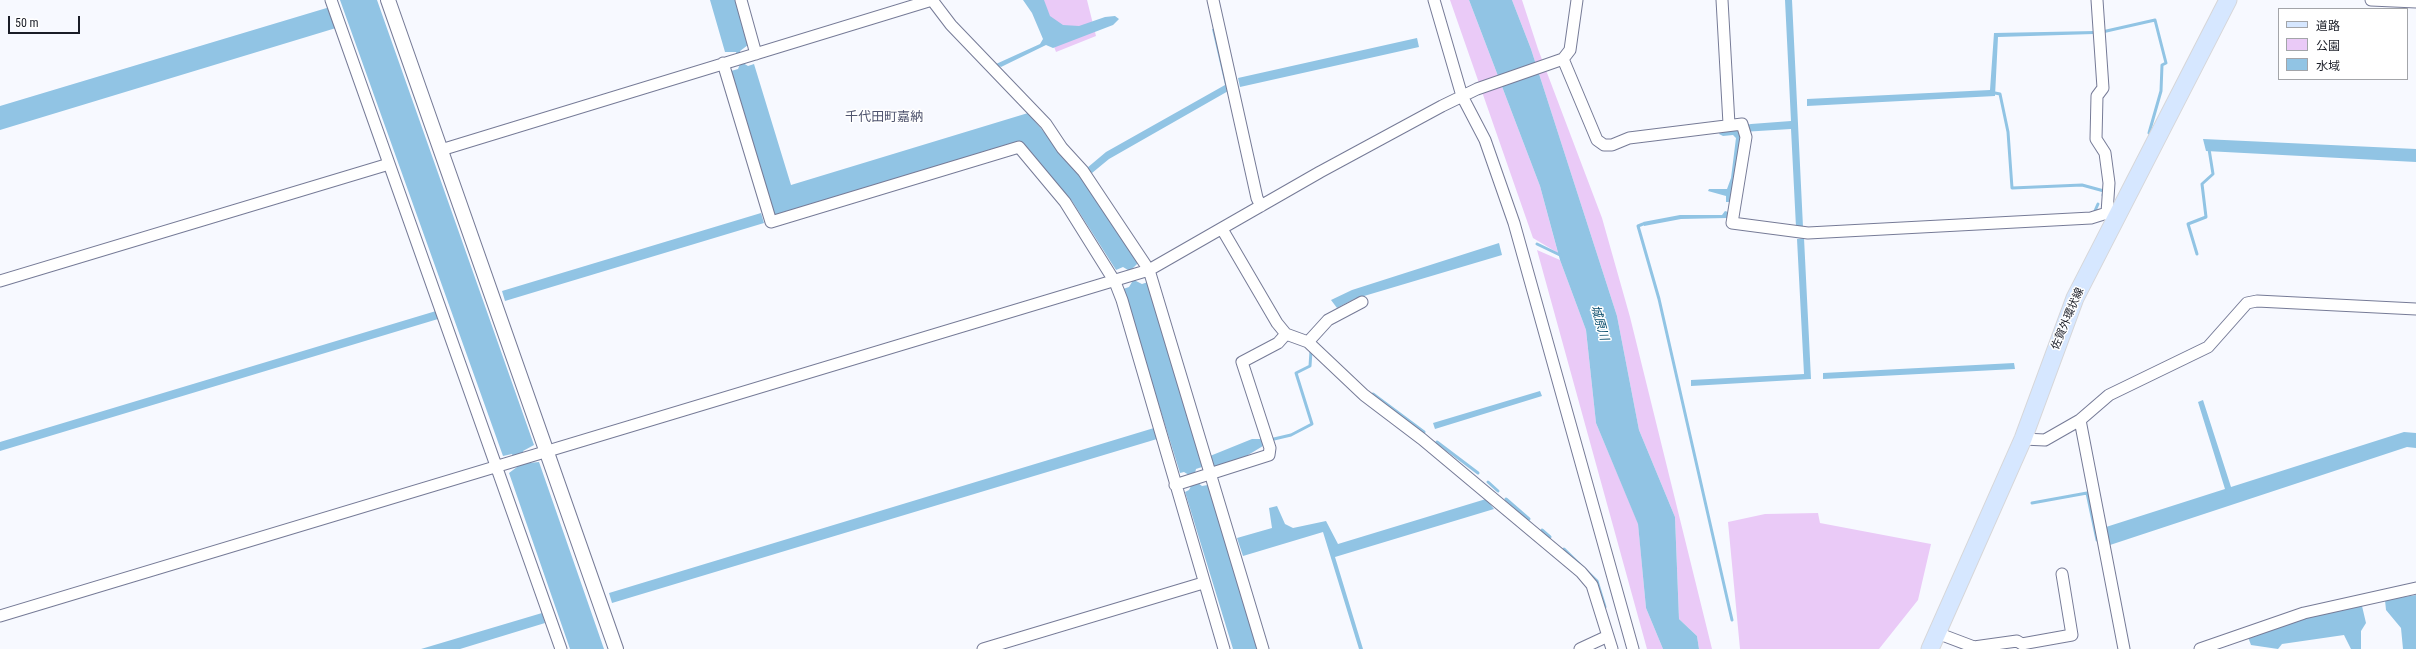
<!DOCTYPE html>
<meta charset="utf-8">
<style>
body{margin:0}
#map{position:relative;width:2416px;height:649px;overflow:hidden;background:#f7f9ff;font-family:"Roboto Condensed","Noto Sans JP",sans-serif}
canvas{display:block}
.legend{position:absolute;left:2278px;top:8px;width:130px;height:72px;box-sizing:border-box;background:#fff;border:1px solid #a3a5a9;margin:0;padding:5px 7px;list-style:none;font-size:12px;color:#1a1d27}
.legend li{display:flex;align-items:center;gap:8px;height:20px}
.legend b{width:20px;border:1px solid #a3a5a9}
.scale{position:absolute;left:8px;top:16px;width:72px;height:18px;box-sizing:border-box;border:2px solid #1a1d27;border-top:0;padding-left:5px;font-size:12px;line-height:14px;white-space:nowrap;color:#1a1d27;-webkit-text-stroke:3px #fff;paint-order:stroke}
</style>
<div id="map">
<canvas width="2416" height="649"></canvas>
<ul class="legend">
<li><b style="height:5px;background:#d6e7ff"></b>道路</li>
<li><b style="height:11px;background:#eacaf7"></b>公園</li>
<li><b style="height:11px;background:#91c4e4"></b>水域</li>
</ul>
<div class="scale">50 m</div>
</div>
<script>
const c = document.querySelector('canvas').getContext('2d');
c.lineJoin = 'round';
function fillPath(path, color) {
  c.fillStyle = color;
  c.fill(path, 'evenodd');
}
function toPath(rows) {
  const path = new Path2D();
  for (const r of rows) {
    path.moveTo(r[0], r[1]);
    for (let i = 2; i < r.length; i += 2) path.lineTo(r[i], r[i + 1]);
  }
  return path;
}
function stroke(path, color, width, dash) {
  c.strokeStyle = color;
  c.lineWidth = width;
  c.lineCap = dash ? 'butt' : 'round';
  c.setLineDash(dash || []);
  c.stroke(path);
}
function write(font, color, halo, rows, align = 'center') {
  c.font = font + ' "Roboto Condensed","Noto Sans JP",sans-serif';
  c.lineWidth = 3;
  c.setLineDash([]);
  c.textBaseline = 'middle';
  c.strokeStyle = halo;
  c.fillStyle = color;
  for (const [text, x, y, turn = 0] of rows) {
    c.save();
    c.translate(x, y);
    c.rotate((+turn || 0) * Math.PI / 180);
    c.textAlign = isNaN(turn) ? turn : align;
    if (halo) c.strokeText(text, 0, 0);
    c.fillText(text, 0, 0);
    c.restore();
  }
}
const green = toPath([
 [1037,0,1087,0,1096,36,1056,52],
 [1450,0,1469,0,1540,186,1558,253,1533,238],
 [1512,0,1522,0,1538,49,1602,218,1630,317,1712,649,1699,649,1697,636,1679,619,1675,517,1639,430,1617,316,1531,49],
 [1537,250,1560,260,1586,330,1596,423,1638,523,1646,608,1663,649,1647,649],
 [1818,513,1820,523,1931,544,1918,600,1879,649,1740,649,1728,522,1765,514]
]);
const water = toPath([
 [340,0,377,0,534,445,523,451,528,463,539,462,604,649,570,649,509,473,517,467,512,454,503,456],
 [710,0,735,0,748,45,740,51,743,63,748,66,754,64,791,185,1028,113,1082,177,1139,262,1132,269,1136,281,1142,284,1148,282,1202,467,1196,469,1195,473,1198,483,1202,486,1208,485,1257,649,1233,649,1185,492,1189,490,1192,484,1189,475,1184,472,1180,473,1123,289,1129,287,1132,282,1128,270,1123,267,1116,270,1072,201,1020,141,775,215,731,71,738,69,740,64,736,52,725,52],
 [1023,0,1044,0,1050,16,1063,25,1079,26,1105,17,1115,16,1119,19,1113,25,1053,48,1046,45,1001,67,996,64,1040,44,1043,39,1032,13],
 [1469,0,1512,0,1531,49,1617,316,1639,430,1675,517,1679,619,1697,636,1699,649,1663,649,1646,608,1638,524,1596,423,1586,330,1560,260,1540,186],
 [1785,0,1792,0,1803,227,1796,227,1791,129,1742,132,1731,202,1726,202,1726,196,1708,191,1709,189,1727,189,1731,178,1736,138,1733,135,1723,136,1719,134,1721,130,1751,124,1791,121],
 [330,7,336,28,0,130,0,106],
 [1212,29,1216,29,1230,90,1109,159,1092,173,1087,168,1106,152,1225,85],
 [2095,31,2094,34,1998,37,1995,96,1807,106,1807,99,1990,90,1994,33],
 [1417,38,1419,47,1240,87,1238,78],
 [2203,139,2416,149,2416,162,2206,151],
 [1725,211,1728,212,1727,218,1681,219,1644,226,1643,222,1680,215,1722,215],
 [761,213,764,223,505,301,502,291],
 [1804,238,1811,379,1691,386,1691,380,1804,374,1797,239],
 [1499,243,1502,255,1354,299,1337,308,1331,300,1352,290],
 [436,311,438,319,0,451,0,442],
 [2014,363,2015,369,1823,379,1823,373],
 [1540,391,1542,396,1435,429,1433,423],
 [2203,400,2231,487,2404,432,2416,433,2416,448,2407,447,2110,545,2106,527,2225,489,2198,402],
 [1154,428,1157,439,612,603,609,593],
 [1252,439,1262,439,1263,446,1238,461,1214,468,1210,456],
 [1486,499,1494,509,1335,557,1363,649,1359,649,1323,532,1243,556,1237,538,1272,528,1269,508,1277,506,1285,524,1293,528,1326,521,1338,544],
 [2416,595,2416,649,2403,649,2401,628,2386,610,2385,600],
 [2358,605,2362,606,2366,623,2361,631,2361,649,2351,649,2344,635,2282,644,2278,649,2251,645,2248,637,2297,619],
 [542,613,545,623,460,649,421,649]
]);
const stream = toPath([
 [2102,32,2155,20,2166,63,2162,65,2161,91,2149,133],
 [1995,93,2000,94,2008,132,2012,188,2082,185,2104,191,2103,195],
 [2094,213,2098,204],
 [1643,224,1638,226,1659,299,1732,620],
 [1537,244,1562,256],
 [2197,254,2188,224,2206,217,2202,184,2213,174,2209,149],
 [1373,394,1424,432],
 [1274,439,1291,435,1312,424,1296,373,1310,366,1311,351],
 [1437,442,1478,473],
 [1488,482,1498,491],
 [1506,499,1529,519],
 [2032,503,2087,493,2097,540],
 [1542,530,1550,537],
 [1564,549,1597,581,1605,607]
]);
const minor = toPath([
 [331,0,561,649],
 [741,0,756,54],
 [932,0,951,25,1046,124,1062,148,1083,171,1149,270,1263,649],
 [1213,0,1257,198,1261,206],
 [1434,0,1462,96,1485,140,1514,223,1633,649],
 [1722,0,1729,124],
 [2097,0,2103,88,2097,96,2096,139,2105,153,2109,183,2107,213],
 [2371,0,2416,2],
 [1563,59,1597,140,1604,145,1612,145,1629,138,1742,124,1746,137,1732,223,1808,233,2091,218,2107,213,2115,220],
 [723,63,771,222,1019,147,1065,202,1115,282,1122,300,1224,649],
 [441,150,932,0],
 [1222,229,1277,323,1286,334,1308,342,1364,395,1422,439,1581,572,1592,585,1612,649],
 [0,281,389,164],
 [1308,342,1328,320,1362,302],
 [2080,420,2124,649],
 [2023,439,2045,440,2080,420,2109,395,2208,347,2247,303,2257,301,2416,309],
 [1175,485,1269,455,1270,448,1242,362,1278,343,1286,334],
 [0,616,1149,270,1320,172,1442,106,1477,89,1563,59,1570,50,1577,0],
 [1937,633,1974,647,2017,641,2022,644,2072,635,2062,574],
 [983,649,1203,583],
 [1580,649,1608,636],
 [2200,649,2304,613,2416,588]
]);
const tertiary = toPath([
 [388,0,616,649]
]);
const primary = toPath([
 [1930,649,2023,439,2075,298,2228,0]
]);
const streetNames = [
 ["佐賀外環状線",2068,319,-67]
];
const waterNames = [
 ["城原川",1599,323,74]
];
const quarterNames = [
 ["千代田町嘉納",884,118]
];
fillPath(green, '#eacaf7');
fillPath(water, '#91c4e4');
stroke(stream, '#91c4e4', 3);
stroke(minor, '#767b97', 13);
stroke(tertiary, '#767b97', 16);
stroke(primary, '#d6d6d8', 19);
stroke(minor, '#fff', 11);
stroke(tertiary, '#fff', 14);
stroke(primary, '#d6e7ff', 17);
write('11px', '#1a1d27', '#fff', streetNames);
write('italic 12px', '#034868', '#fff', waterNames);
write('13px', '#4f546e', '#fff', quarterNames);
</script>
